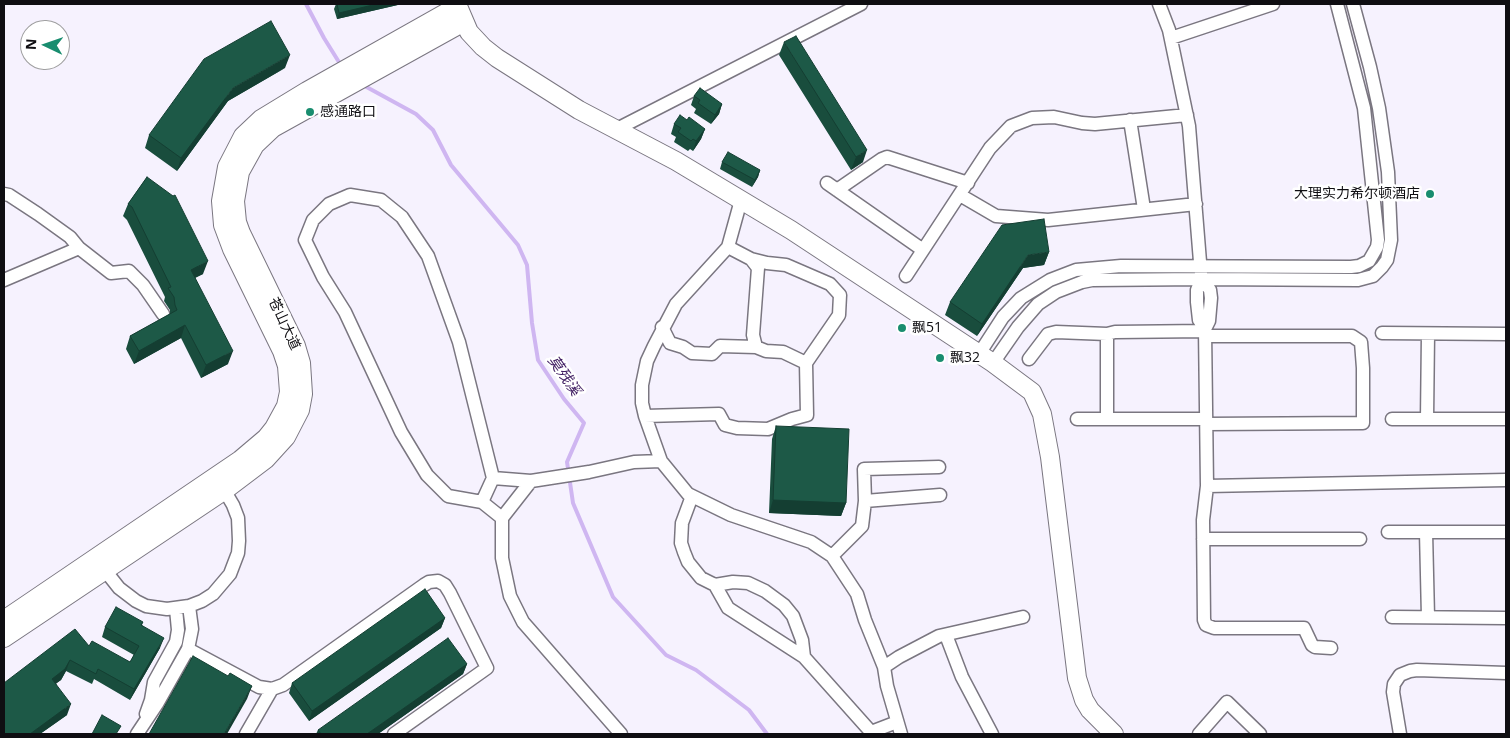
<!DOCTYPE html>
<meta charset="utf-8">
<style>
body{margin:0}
#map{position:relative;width:1510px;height:738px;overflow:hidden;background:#f6f2fe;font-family:"Open Sans",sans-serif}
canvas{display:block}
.frame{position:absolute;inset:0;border:5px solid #0f0e12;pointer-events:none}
.north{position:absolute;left:20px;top:20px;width:50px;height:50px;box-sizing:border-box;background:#fff;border:1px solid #9f9fa0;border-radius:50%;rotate:273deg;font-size:14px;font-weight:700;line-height:20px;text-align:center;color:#0f0e12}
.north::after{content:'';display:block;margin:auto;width:18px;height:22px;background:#198d6f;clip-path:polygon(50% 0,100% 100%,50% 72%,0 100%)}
</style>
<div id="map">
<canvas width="1510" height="738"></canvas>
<div class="frame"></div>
<div class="north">N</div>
</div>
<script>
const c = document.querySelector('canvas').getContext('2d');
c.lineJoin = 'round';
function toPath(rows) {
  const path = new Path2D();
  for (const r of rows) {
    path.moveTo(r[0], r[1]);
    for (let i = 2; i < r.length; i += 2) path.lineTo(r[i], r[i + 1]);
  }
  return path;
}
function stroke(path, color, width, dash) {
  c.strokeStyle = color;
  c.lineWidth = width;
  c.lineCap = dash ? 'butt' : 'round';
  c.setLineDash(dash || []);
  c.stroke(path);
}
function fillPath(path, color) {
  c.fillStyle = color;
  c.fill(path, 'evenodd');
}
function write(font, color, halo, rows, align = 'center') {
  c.font = font + ' "Open Sans","Noto Sans SC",sans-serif';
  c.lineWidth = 5;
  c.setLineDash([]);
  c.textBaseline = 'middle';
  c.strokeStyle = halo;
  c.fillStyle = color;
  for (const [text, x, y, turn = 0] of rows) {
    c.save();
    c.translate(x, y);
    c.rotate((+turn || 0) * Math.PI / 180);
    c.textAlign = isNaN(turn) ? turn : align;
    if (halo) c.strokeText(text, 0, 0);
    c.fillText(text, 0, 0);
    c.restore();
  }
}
const stream = toPath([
 [306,4,324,38,342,67],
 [361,84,416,114,433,130,451,165,518,245,527,265,532,323,538,360,564,399,584,423,567,462,573,503,613,597,666,655,696,670,749,710,767,734]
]);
const street = toPath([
 [1159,4,1169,30,1189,126,1201,274],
 [1171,38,1273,4],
 [1130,120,1144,209],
 [615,130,861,4],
 [827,183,923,250],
 [837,190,882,159,887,157,968,183],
 [4,194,9,195,38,214,70,237,79,248,111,273,129,271,143,285,163,314],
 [960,195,996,216,1048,220,1196,204],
 [741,200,728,247,676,304,654,346,647,361,642,385,642,403,645,416,661,461,688,494,731,515,811,542,832,556,857,594,865,620,884,667,887,686,901,734],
 [751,259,767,263,786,265,830,284,840,295,839,315,806,363],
 [906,276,990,148,1011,126,1032,118,1054,117,1082,123,1095,124,1187,115],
 [4,280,79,248],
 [662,327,670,343,683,347,692,353,712,354,720,346,756,347],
 [1205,329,1209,321,1211,298,1210,290,1202,279,1197,290,1197,302,1199,320,1205,329,1207,486,1203,520,1204,620,1206,625,1214,628,1304,628,1312,645,1315,647,1331,648],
 [1382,333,1506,334],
 [1107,334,1107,419],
 [1205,336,1352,336,1361,342,1363,368,1363,423,1206,424],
 [979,354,1003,317,1021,298,1050,280,1076,270,1121,266,1351,267,1359,266,1369,261,1377,247,1378,240,1364,108,1337,4],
 [1029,359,1048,334,1056,332,1107,334,1115,332,1205,331],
 [993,363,1018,327,1038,304,1056,292,1082,282,1092,280,1202,279,1358,280,1373,276,1382,267,1387,260,1391,240,1388,172,1379,108,1370,67,1353,4],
 [645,416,719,414,725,425,737,428,768,429,792,419,807,415,806,363,783,352,766,351,756,347,753,335,758,268,751,259,728,247],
 [1077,419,1206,419],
 [1392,419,1506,419],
 [1427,419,1428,334],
 [493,478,482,502,448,496,427,475,401,432,345,312,323,277,305,240,313,220,329,204,350,195,381,200,402,217,428,256,459,342,493,478,531,481],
 [1207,486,1506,480],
 [692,496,682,523,681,543,684,552,688,562,701,578,715,585,728,608,804,657,871,732,897,722],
 [865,501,864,469,939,467],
 [482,502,502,518],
 [1388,532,1506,532],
 [1426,532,1428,617],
 [1203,539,1360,539],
 [832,556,862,526,865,501,940,495],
 [100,564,119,588,136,601,146,606,167,609,189,606,202,601,213,594,230,574,238,553,239,541,238,518,233,505,220,483],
 [715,585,733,582,748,583,765,591,784,605,793,616,802,640,804,657],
 [1392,617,1506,618],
 [946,635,962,677,992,734],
 [188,649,259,687,272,689,283,685,424,585,429,582,438,581,445,585,450,593,487,668,394,734],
 [884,667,899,657,939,636,1023,617],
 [146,714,151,700,154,682,176,642,178,630,176,609],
 [137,734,157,704,188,649,192,629,189,606],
 [246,734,272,689],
 [621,734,523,622,510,596,502,558,502,518,531,481,589,472,634,462,661,461],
 [1199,734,1227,702,1260,734],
 [1400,734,1393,692,1394,684,1400,675,1410,671,1417,670,1506,673]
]);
const secondary = toPath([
 [457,4,469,32,483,47,497,58,579,110,676,161,791,230,993,363,1032,392,1042,414,1050,457,1077,678,1084,700,1090,710,1114,734],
 [4,620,240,460,266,438,274,428,286,406,289,392,287,366,282,351,232,249,223,225,221,201,227,167,243,136,261,119,307,91,458,6],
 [4,638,225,490,266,459,286,437,300,410,303,394,301,363,296,346,241,233,237,222,235,201,240,172,255,145,273,128,464,22]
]);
const wall = toPath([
 [336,4,402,4,337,19,334,9],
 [784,42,863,162,851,170,779,55],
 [285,68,228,101,177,171,145,148,149,135],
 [694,96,722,104,719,114,711,124,694,113,696,109,691,105],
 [687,120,705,129,701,139,693,151,690,149,688,151,674,142,676,137,671,134,674,124],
 [722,162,760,170,758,177,752,187,720,169],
 [147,177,203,274,195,278,228,364,201,378,181,338,134,364,126,349,130,336,170,314,170,310,164,301,165,297,127,220,123,216,128,204],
 [1049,252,1044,265,1023,268,977,336,945,315,950,302],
 [776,426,846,503,841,516,769,513,772,439],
 [445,618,441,628,309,721,289,693,292,683],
 [143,622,142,625,160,648,130,700,94,679,92,684,66,671,61,680,56,683,67,715,40,734,4,734,4,683,89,646,130,662,134,655,102,637,105,627],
 [467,664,463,674,378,734,316,734,318,730]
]);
const shadedWall = toPath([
 [377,4,402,4,337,19,339,13],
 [290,55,285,68,228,101,177,171,181,158,233,88],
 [722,104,719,114,711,124,715,115],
 [705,129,701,139,693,151,696,141],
 [867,150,863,162,851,170,856,157],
 [760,170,758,177,752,187,755,180],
 [1049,252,1044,265,1023,268,977,336,982,324,1028,255],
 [208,261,203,274,186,282,191,270],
 [185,325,181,338,134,364,139,351],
 [233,351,228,364,201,378,206,365],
 [773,500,846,503,841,516,769,513],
 [445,618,441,628,309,721,312,711],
 [164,638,160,648,130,700,134,689],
 [70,660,66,671,61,680,49,689,52,679],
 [467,664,463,674,378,734,367,734],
 [252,686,247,699,227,734,224,734],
 [71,704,67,715,40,734,30,734]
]);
const building = toPath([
 [337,4,377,4,339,13,337,4],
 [271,21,290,55,233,88,181,158,149,135,204,59,271,21],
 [796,36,867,150,856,157,784,42,796,36],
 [700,88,722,104,715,115,698,103,700,100,694,96,700,88],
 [680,115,687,120,689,117,705,129,696,141,693,139,691,141,678,132,681,128,674,124,680,115],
 [728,152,760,170,755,180,722,162,728,152],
 [147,177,173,196,175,195,208,261,191,270,233,351,206,365,185,325,139,351,130,336,177,310,175,305,174,297,168,288,171,287,132,207,128,204,147,177],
 [1044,219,1049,252,1028,255,982,324,950,302,1002,225,1044,219],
 [776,426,849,429,846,503,773,500,776,426],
 [425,589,445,618,312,711,292,683,425,589],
 [116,607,143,622,141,625,164,638,134,689,98,669,96,674,70,660,65,669,52,679,71,704,30,734,4,734,4,683,75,629,89,646,92,641,130,662,139,646,105,627,116,607],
 [448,638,467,664,367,734,321,734,318,730,448,638],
 [193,656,228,676,230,673,252,686,224,734,149,734,193,656],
 [102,715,121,726,116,734,92,734,102,715]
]);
const markers = [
 [310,112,5,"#198d6f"],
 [1430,194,5,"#198d6f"],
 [902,328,5,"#198d6f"],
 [940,358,5,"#198d6f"]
];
const poiNames = [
 ["感通路口",320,112],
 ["大理实力希尔顿酒店",1420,194,"right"],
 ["飘51",912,328],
 ["飘32",950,358]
];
const streetNames = [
 ["苍山大道",284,324,65]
];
const waterNames = [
 ["莫残溪",564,376,55]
];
stroke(stream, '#cfb6f1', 4);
stroke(street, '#7a7680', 15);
stroke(secondary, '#7a7680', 20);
stroke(street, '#fff', 12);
stroke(secondary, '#fff', 18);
fillPath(wall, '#194d3d');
fillPath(shadedWall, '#143e32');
fillPath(building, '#1d5947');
stroke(building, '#143e32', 1);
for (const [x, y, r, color] of markers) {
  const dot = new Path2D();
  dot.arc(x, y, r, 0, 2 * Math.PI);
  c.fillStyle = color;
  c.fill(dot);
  stroke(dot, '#fff', 2);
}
write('14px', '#0f0e12', '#fff', poiNames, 'left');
write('14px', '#0f0e12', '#fff', streetNames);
write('italic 15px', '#422064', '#fff', waterNames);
</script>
